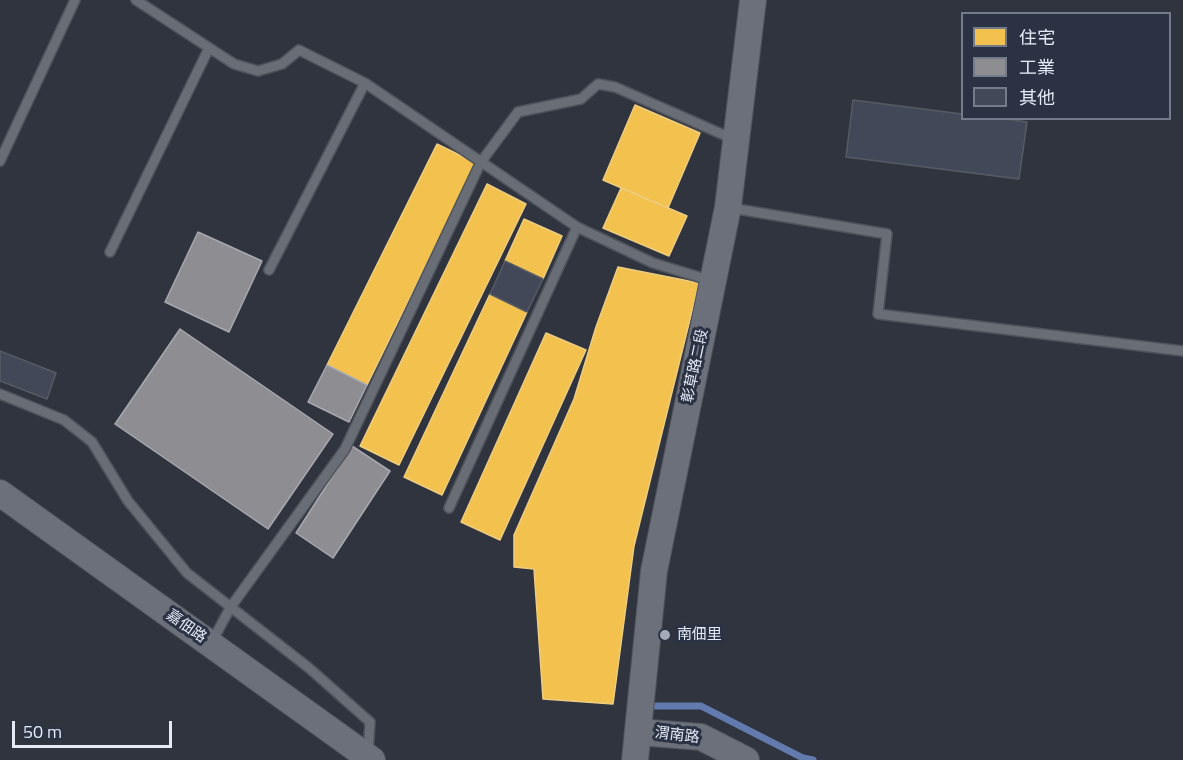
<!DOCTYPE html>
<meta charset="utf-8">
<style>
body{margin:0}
#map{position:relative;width:1183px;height:760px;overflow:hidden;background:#30343e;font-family:"Titillium Web","Noto Sans TC",sans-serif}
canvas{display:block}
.legend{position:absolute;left:961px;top:12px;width:210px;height:108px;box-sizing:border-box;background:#2a3244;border:2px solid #747c8b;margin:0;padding:8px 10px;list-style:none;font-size:18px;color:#e4eaf6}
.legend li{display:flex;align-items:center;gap:12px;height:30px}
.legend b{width:30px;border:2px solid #747c8b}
.scale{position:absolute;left:12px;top:721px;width:160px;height:27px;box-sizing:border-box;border:3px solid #e4eaf6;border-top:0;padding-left:8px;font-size:18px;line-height:21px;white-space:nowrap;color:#e4eaf6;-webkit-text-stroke:4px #2a3244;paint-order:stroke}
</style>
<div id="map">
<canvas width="1183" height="760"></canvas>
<ul class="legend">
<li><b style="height:16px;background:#f2c14e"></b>住宅</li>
<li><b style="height:16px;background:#8d8d92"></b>工業</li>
<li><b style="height:16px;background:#424857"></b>其他</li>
</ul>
<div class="scale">50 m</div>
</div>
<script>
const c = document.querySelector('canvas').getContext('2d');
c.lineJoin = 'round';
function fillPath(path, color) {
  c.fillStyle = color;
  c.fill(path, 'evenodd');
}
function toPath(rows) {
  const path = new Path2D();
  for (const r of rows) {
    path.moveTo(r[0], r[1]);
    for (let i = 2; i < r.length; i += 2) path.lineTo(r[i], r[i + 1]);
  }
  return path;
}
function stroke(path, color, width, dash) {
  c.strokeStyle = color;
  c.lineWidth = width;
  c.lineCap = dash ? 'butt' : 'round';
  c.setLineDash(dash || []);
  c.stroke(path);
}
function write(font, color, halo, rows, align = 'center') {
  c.font = font + ' "Titillium Web","Noto Sans TC",sans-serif';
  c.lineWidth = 6;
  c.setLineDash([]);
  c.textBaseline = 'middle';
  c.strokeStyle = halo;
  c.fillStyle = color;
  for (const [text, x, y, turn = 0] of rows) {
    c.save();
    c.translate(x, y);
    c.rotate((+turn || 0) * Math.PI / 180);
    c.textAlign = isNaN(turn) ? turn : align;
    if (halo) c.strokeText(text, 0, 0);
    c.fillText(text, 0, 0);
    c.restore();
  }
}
const homes = toPath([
 [635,105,700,133,668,208,603,180,635,105],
 [437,144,476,163,367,385,327,365,437,144],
 [487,184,526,204,399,465,360,446,487,184],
 [621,188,687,216,669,256,603,228,621,188],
 [524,219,562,236,543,279,505,261,524,219],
 [618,267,699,283,634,546,613,704,543,699,534,569,514,567,514,535,574,399,596,327,618,267],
 [490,294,527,312,442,495,404,477,490,294],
 [546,333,586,350,500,540,461,522,546,333]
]);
const industry = toPath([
 [198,232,262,261,229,332,165,302,198,232],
 [180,329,333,434,268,529,115,424,180,329],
 [327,365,367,385,349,422,308,402,327,365],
 [352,446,390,471,333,558,296,533,352,446]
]);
const stream = toPath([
 [653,706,701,706,803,758,813,760]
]);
const building = toPath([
 [853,100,962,114,962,118,1001,118,1027,122,1019,179,846,157,853,100],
 [505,261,543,279,527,312,490,294,505,261],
 [0,351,56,373,47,399,0,381,0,351]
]);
const lane = toPath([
 [136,0,234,64,258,71,282,64,299,50,365,83,577,227,653,263,712,281],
 [0,161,75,0],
 [731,208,887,234,878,314,1183,351],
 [110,252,209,48],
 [269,270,365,83],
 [0,394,64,420,92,442,128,501,187,573,309,668,370,722,368,754],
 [449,508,577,227],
 [212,642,230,608,345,449,481,162,518,112,581,99,598,84,615,87,733,139]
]);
const secondary = toPath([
 [0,493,372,760],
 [639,732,701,737,746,760],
 [635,760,654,571,728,207,753,0]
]);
const markers = [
 [665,635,6,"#a5aab6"]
];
const streetNames = [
 ["彰草路二段",696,366,-78],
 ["嘉佃路",186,627,35],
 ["渭南路",677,736,7]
];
const poiNames = [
 ["南佃里",677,635]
];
fillPath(homes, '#f2c14e');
stroke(homes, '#eecd80', 1.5);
fillPath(industry, '#8d8d92');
stroke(industry, '#a7a9b0', 1.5);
stroke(stream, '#627aad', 7);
fillPath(building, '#424857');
stroke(building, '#575b64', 1.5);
stroke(lane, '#4e525b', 12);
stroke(secondary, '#4e525b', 28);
stroke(lane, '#696d75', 9);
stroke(secondary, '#6c707a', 26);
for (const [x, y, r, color] of markers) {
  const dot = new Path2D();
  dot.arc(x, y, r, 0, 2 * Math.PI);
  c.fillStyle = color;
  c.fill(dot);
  stroke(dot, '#2a3244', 2);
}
write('15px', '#e4eaf6', '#2a3244', streetNames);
write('15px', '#e4eaf6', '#2a3244', poiNames, 'left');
</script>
